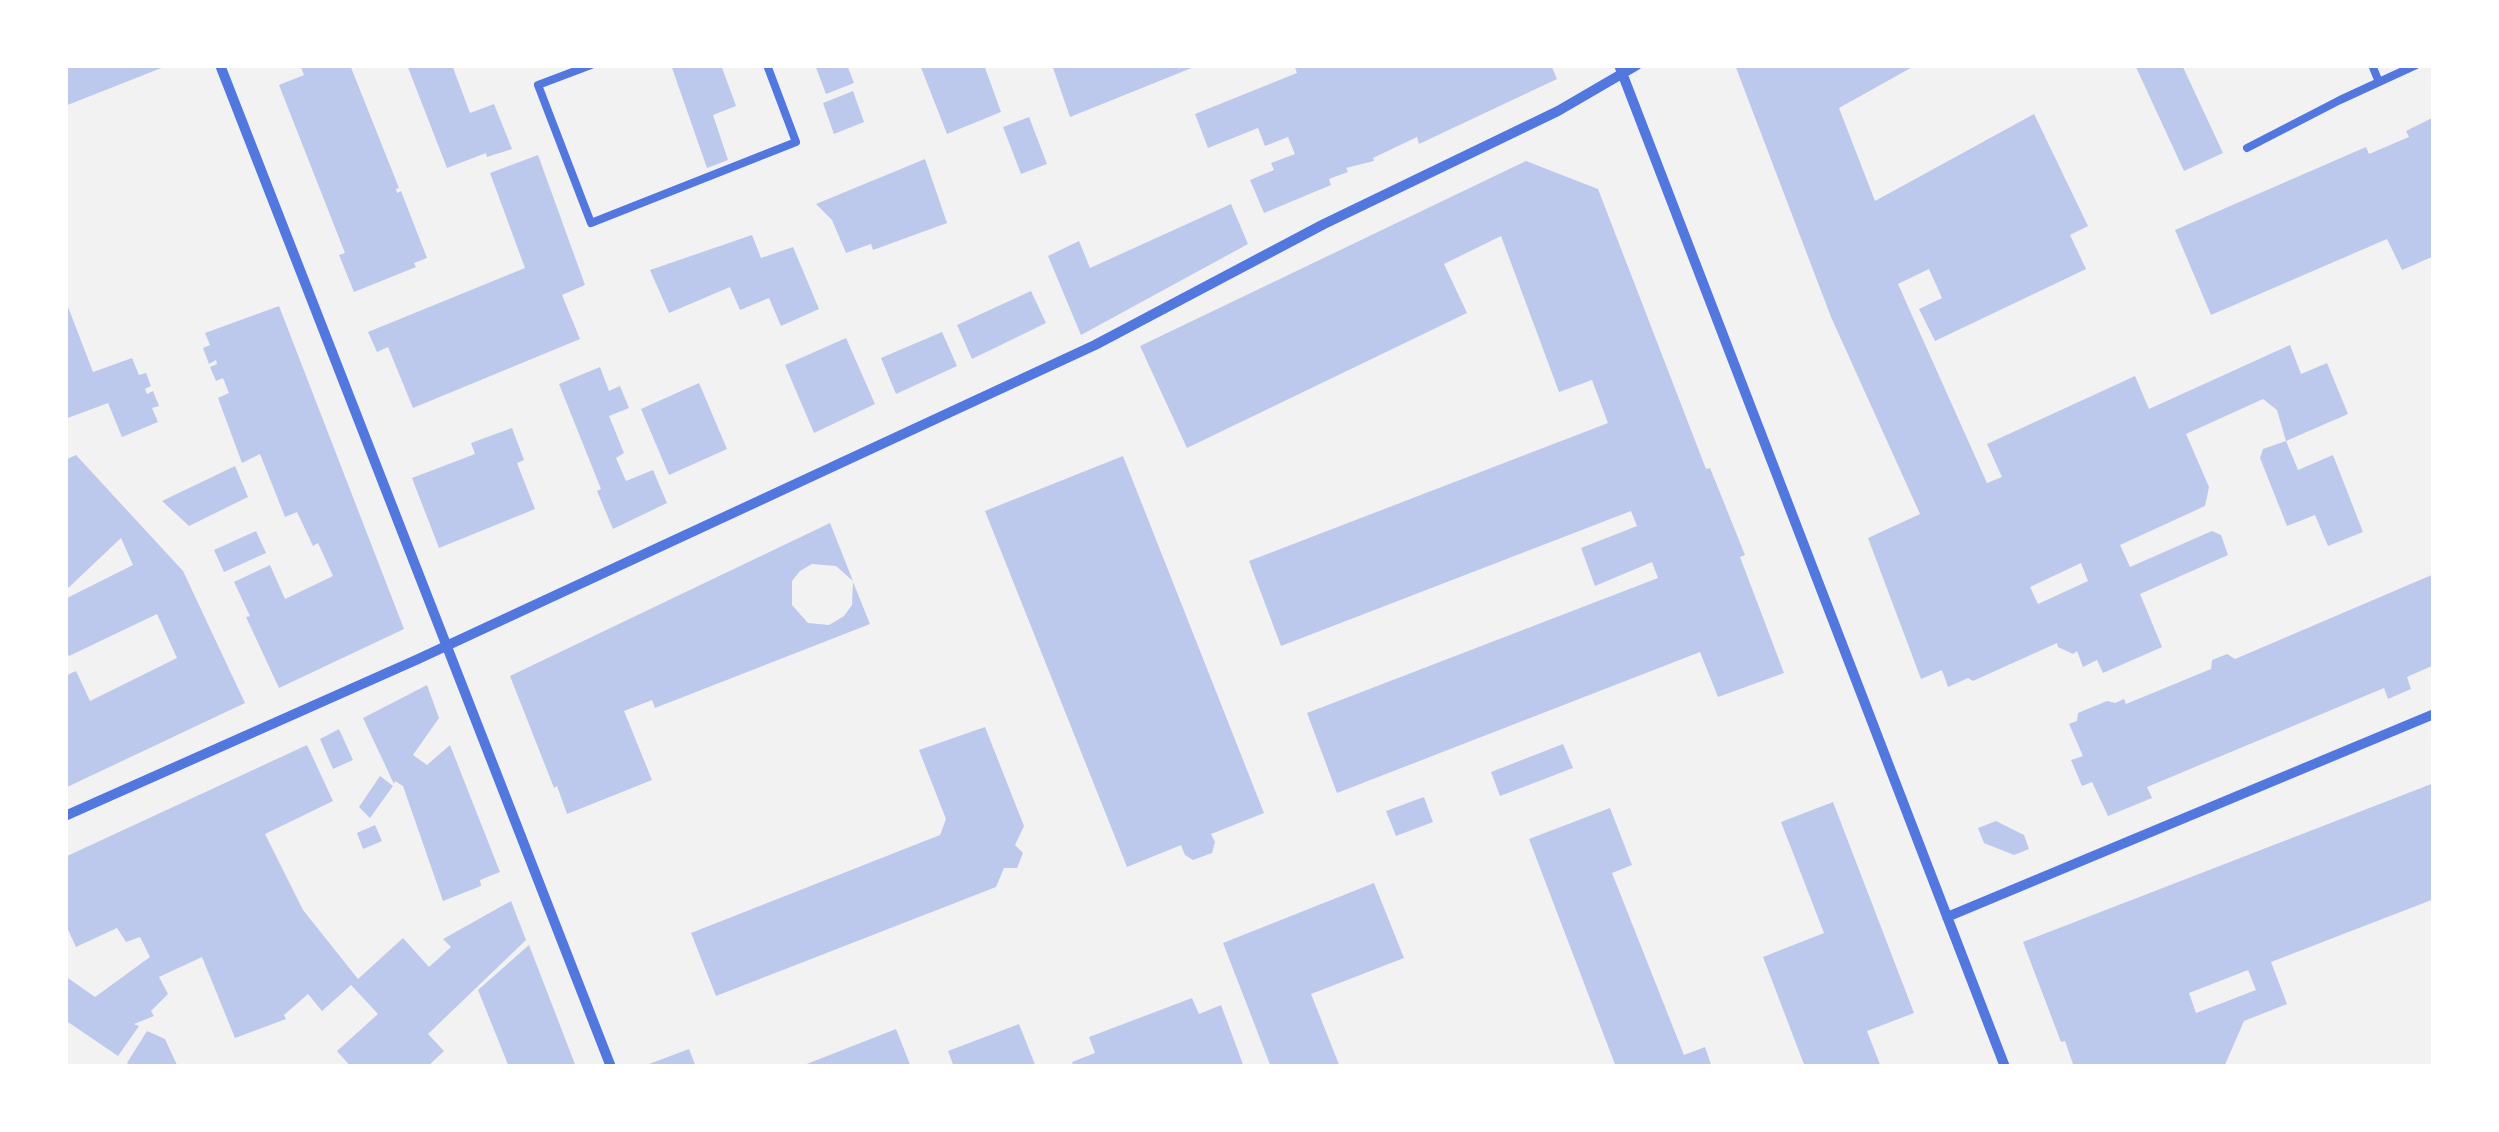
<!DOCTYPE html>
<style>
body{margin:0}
#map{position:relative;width:2499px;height:1132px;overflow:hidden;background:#f2f2f2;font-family:"Golos Text",sans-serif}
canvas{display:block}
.frame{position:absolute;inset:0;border:68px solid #fff;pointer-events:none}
</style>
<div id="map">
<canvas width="2499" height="1132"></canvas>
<div class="frame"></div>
</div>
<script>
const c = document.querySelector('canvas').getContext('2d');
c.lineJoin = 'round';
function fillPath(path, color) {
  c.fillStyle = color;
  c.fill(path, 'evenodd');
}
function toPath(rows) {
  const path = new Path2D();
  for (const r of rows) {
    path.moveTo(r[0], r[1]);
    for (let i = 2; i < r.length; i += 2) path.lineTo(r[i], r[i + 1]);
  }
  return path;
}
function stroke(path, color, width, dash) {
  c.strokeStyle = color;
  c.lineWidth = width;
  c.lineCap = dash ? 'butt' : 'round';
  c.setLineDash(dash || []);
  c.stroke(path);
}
const building = toPath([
 [65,65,169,65,65,106],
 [300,65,350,65,399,188,396,189,397,193,401,191,427,258,414,263,416,267,354,292,339,255,345,253,279,85,304,75],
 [407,65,452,65,470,113,494,104,512,149,487,157,486,153,447,168],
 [671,65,721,65,736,106,713,115,728,160,707,168],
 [815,65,847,65,854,83,826,94],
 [920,65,984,65,1001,112,947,134],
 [1052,65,1199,65,1070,117],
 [1294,65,1551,65,1557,79,1419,144,1417,137,1373,158,1374,161,1346,168,1348,172,1329,179,1331,185,1264,213,1250,180,1274,170,1271,163,1295,154,1288,137,1265,146,1258,128,1208,148,1195,114,1297,73],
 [1735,65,1916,65,1839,108,1875,201,2034,114,2088,226,2070,235,2086,269,1935,341,1919,309,1942,298,1929,269,1898,284,1987,483,2002,477,1987,444,2135,376,2149,409,2290,345,2301,374,2327,363,2348,414,2286,441,2277,410,2263,399,2186,434,2209,487,2205,506,2120,545,2130,567,2212,531,2221,535,2228,555,2140,594,2162,647,2103,673,2097,660,2083,667,2077,651,2073,654,2058,647,2057,643,1973,681,1968,678,1948,687,1942,670,1921,679,1868,538,1920,514,1831,317],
 [2081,563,2088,581,2038,604,2030,587],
 [2135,65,2182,65,2223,153,2184,171],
 [853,91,864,122,834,134,823,103],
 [1029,117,1047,164,1021,174,1003,127],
 [2434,117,2434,256,2402,270,2387,239,2211,315,2175,230,2366,147,2369,154,2409,137,2406,131],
 [538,155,585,285,562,295,580,339,413,408,388,347,377,352,368,332,525,268,490,173],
 [925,159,947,223,873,250,871,244,846,253,832,220,816,204],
 [1526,161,1598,189,1706,469,1710,468,1745,555,1740,557,1784,673,1718,697,1700,652,1337,793,1307,713,1658,578,1652,562,1595,586,1581,548,1637,526,1631,511,1281,646,1249,561,1608,423,1592,380,1559,392,1501,236,1444,264,1467,313,1187,448,1140,346],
 [1231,204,1248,244,1081,335,1048,256,1079,241,1090,268],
 [752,235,761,258,793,247,819,309,781,326,769,298,740,310,730,287,669,313,650,270],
 [1031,291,1046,323,972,359,957,325],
 [65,299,93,372,132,358,139,375,146,373,151,386,145,389,147,394,153,391,159,406,152,408,158,422,122,437,108,403,65,419],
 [279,306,404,629,279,688,246,617,250,616,234,582,270,565,285,599,333,576,318,543,313,546,297,512,285,517,260,454,242,463,218,398,229,393,223,378,216,381,210,367,217,364,216,360,209,364,203,348,210,345,205,333],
 [942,332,957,366,896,394,881,358],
 [846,338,875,404,814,433,785,365],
 [600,367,609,391,620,386,629,408,609,416,624,453,616,458,626,481,653,470,667,503,613,529,597,491,601,489,559,384],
 [699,383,727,449,669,475,641,409],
 [512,428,524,460,517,463,535,509,439,548,412,478,475,454,471,443],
 [2286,441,2298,470,2333,455,2363,532,2328,546,2315,515,2287,526,2260,458,2263,449],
 [76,455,183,571,245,703,65,788,65,676,76,671,90,701,177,658,157,614,69,656,65,648,65,599,133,565,121,538,65,591,65,460],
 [1123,456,1264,813,1211,834,1215,842,1212,853,1193,860,1185,855,1181,845,1127,867,985,511],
 [235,466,248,497,189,526,162,501],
 [830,523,853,581,836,566,812,564,800,571,792,581,792,605,808,623,829,625,844,616,852,605,853,582,870,624,655,708,652,700,624,711,652,780,567,814,557,786,554,788,510,676],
 [256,531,266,553,224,572,214,550],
 [2434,574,2434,665,2407,677,2411,689,2388,699,2384,688,2147,787,2152,798,2108,816,2092,782,2082,786,2071,760,2083,756,2069,724,2077,721,2078,713,2107,701,2115,703,2124,699,2126,704,2211,669,2212,660,2227,654,2235,659],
 [427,685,439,718,413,755,427,765,450,745,500,872,480,880,481,886,443,901,403,786,395,781,394,784,363,718],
 [985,727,1024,826,1015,845,1023,853,1017,868,1004,868,996,887,716,996,691,933,940,835,946,819,919,750],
 [339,729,353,760,333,769,320,739],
 [1563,744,1573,768,1500,796,1491,772],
 [307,745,333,801,265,834,303,910,358,979,403,938,429,967,451,947,443,939,511,901,526,940,428,1034,444,1051,427,1067,351,1067,337,1051,378,1014,351,985,322,1011,308,994,284,1015,286,1019,235,1038,202,957,159,977,168,994,151,1011,154,1016,134,1024,139,1026,118,1056,65,1020,65,976,95,997,150,957,140,937,126,942,117,928,76,947,65,923,65,857],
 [380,776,393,786,370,818,359,807],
 [2434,783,2434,899,2271,962,2287,1004,2244,1021,2224,1067,2074,1067,2065,1041,2061,1042,2023,942],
 [2248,970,2256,990,2196,1013,2189,993],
 [1424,797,1433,822,1396,836,1386,811],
 [1833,802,1914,1013,1867,1031,1881,1067,1805,1067,1763,957,1824,933,1781,822],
 [1610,808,1632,865,1612,873,1684,1055,1705,1047,1712,1067,1616,1067,1529,839],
 [1996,821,2024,835,2029,849,2014,855,1984,843,1978,828],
 [375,825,382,841,363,849,357,833],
 [1374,883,1404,958,1311,994,1340,1067,1271,1067,1223,943],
 [529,945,573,1059,576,1067,509,1067,478,990],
 [1192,998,1199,1014,1221,1005,1244,1067,1074,1067,1072,1062,1095,1053,1089,1037],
 [1019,1024,1036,1067,954,1067,948,1051],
 [896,1029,911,1067,799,1067],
 [147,1031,165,1039,178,1067,133,1067,127,1063],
 [689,1049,696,1067,641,1067]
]);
const service = toPath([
 [591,65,538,85,591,223,796,142,767,65],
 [2372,65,2379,82],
 [2247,148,2340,100,2416,65]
]);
const minor = toPath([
 [220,65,611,1067],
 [1619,65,2005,1067],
 [65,816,416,660,1095,345,1324,224,1558,111,1637,65],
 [1947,917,2434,714]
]);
fillPath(building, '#bdc9ec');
stroke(service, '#5277de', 8);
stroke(minor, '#5277de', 10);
</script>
